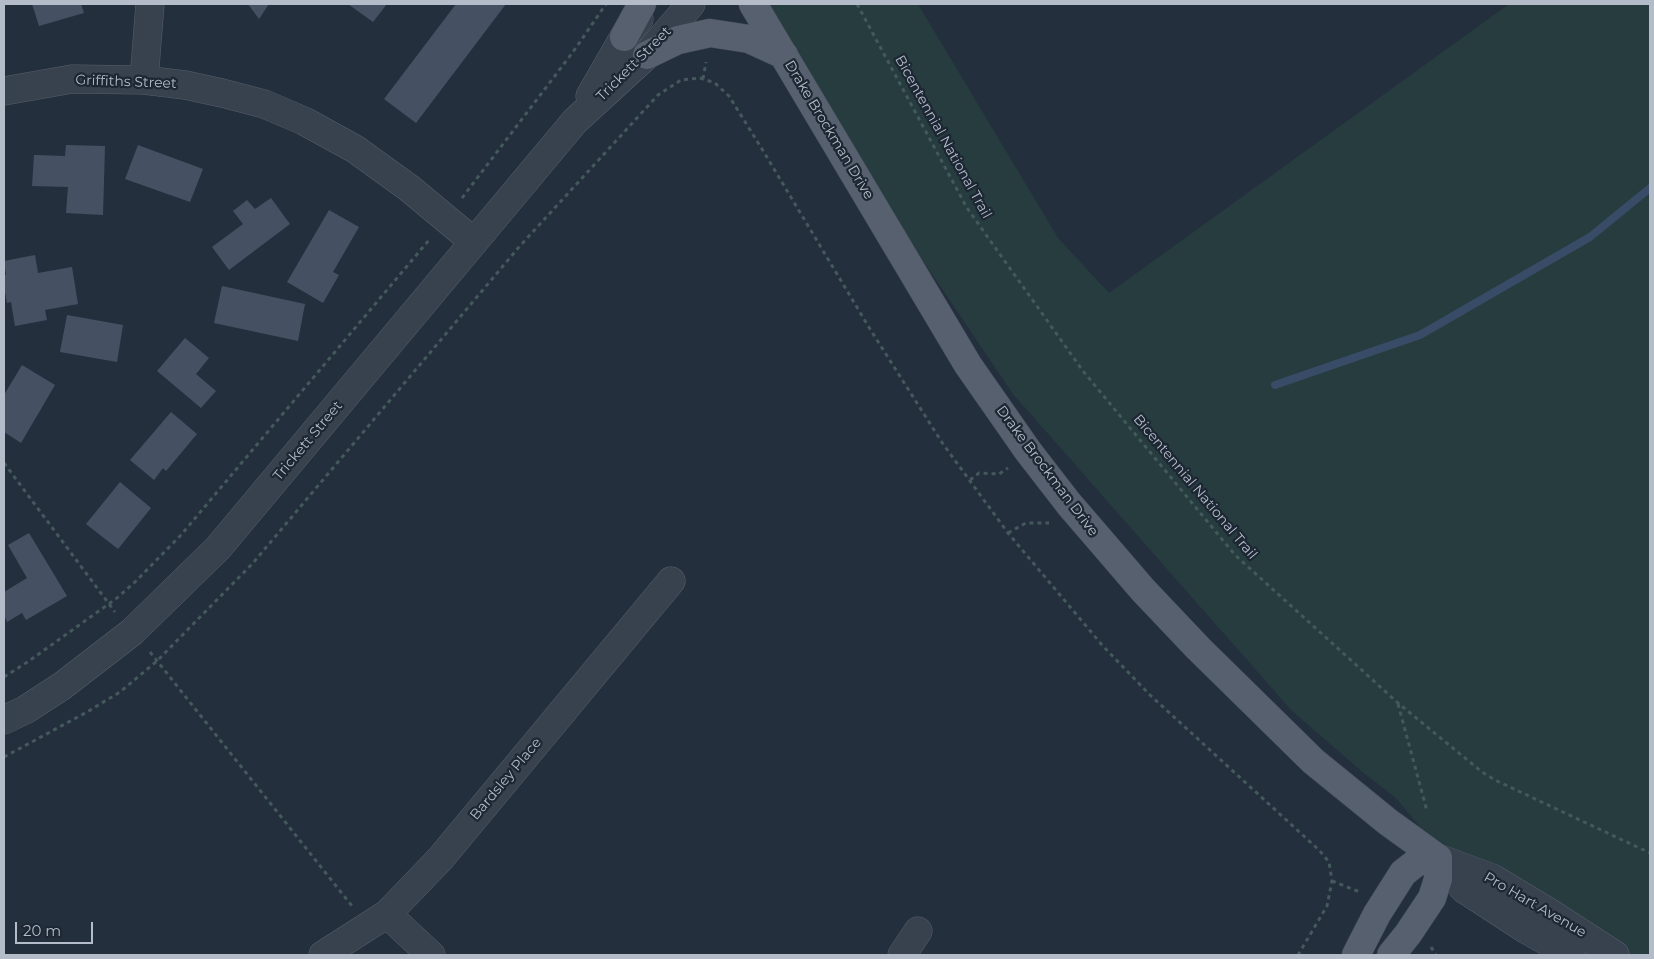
<!DOCTYPE html>
<style>
body{margin:0}
#map{position:relative;width:1654px;height:959px;overflow:hidden;background:#242f3e;font-family:Montserrat,sans-serif}
canvas{display:block}
.frame{position:absolute;inset:0;border:5px solid #b4bcc9;pointer-events:none}
.scale{position:absolute;left:15px;top:922px;width:78px;height:22px;box-sizing:border-box;border:2px solid #b4bcc9;border-top:0;padding-left:6px;font-size:15px;line-height:18px;white-space:nowrap;color:#b4bcc9;-webkit-text-stroke:4px #1d2633;paint-order:stroke}
</style>
<div id="map">
<canvas width="1654" height="959"></canvas>
<div class="frame"></div>
<div class="scale">20 m</div>
</div>
<script>
const c = document.querySelector('canvas').getContext('2d');
c.lineJoin = 'round';
function fillPath(path, color) {
  c.fillStyle = color;
  c.fill(path, 'evenodd');
}
function toPath(rows) {
  const path = new Path2D();
  for (const r of rows) {
    path.moveTo(r[0], r[1]);
    for (let i = 2; i < r.length; i += 2) path.lineTo(r[i], r[i + 1]);
  }
  return path;
}
function stroke(path, color, width, dash) {
  c.strokeStyle = color;
  c.lineWidth = width;
  c.lineCap = dash ? 'butt' : 'round';
  c.setLineDash(dash || []);
  c.stroke(path);
}
function write(font, color, halo, rows, align = 'center') {
  c.font = font + ' Montserrat,sans-serif';
  c.lineWidth = 4.5;
  c.setLineDash([]);
  c.textBaseline = 'middle';
  c.strokeStyle = halo;
  c.fillStyle = color;
  for (const [text, x, y, turn = 0] of rows) {
    c.save();
    c.translate(x, y);
    c.rotate((+turn || 0) * Math.PI / 180);
    c.textAlign = isNaN(turn) ? turn : align;
    if (halo) c.strokeText(text, 0, 0);
    c.fillText(text, 0, 0);
    c.restore();
  }
}
const green = toPath([
 [753,4,918,4,1058,238,1109,293,1509,4,1650,4,1650,955,1615,955,1502,884,1420,827,1395,797,1366,775,1292,711,1013,394,784,55]
]);
const stream = toPath([
 [1275,385,1420,335,1590,237,1650,188]
]);
const building = toPath([
 [32,4,81,4,84,13,39,26],
 [248,4,269,4,259,19],
 [348,4,387,4,373,22],
 [456,4,506,4,416,123,384,99],
 [66,145,105,146,103,215,66,213,68,187,32,186,34,155,65,156],
 [138,145,203,169,190,202,125,179],
 [271,198,290,224,229,270,212,247,243,224,233,211,247,200,255,209],
 [329,210,359,227,333,272,339,275,323,303,287,282],
 [35,255,38,273,72,267,78,304,45,310,47,320,15,326,11,302,7,303,4,287,4,275,6,275,4,261],
 [222,286,305,304,298,341,214,323],
 [67,315,123,325,117,362,60,352],
 [185,338,209,358,196,374,216,391,201,408,157,371],
 [22,365,55,385,21,443,4,432,4,395],
 [171,412,197,434,166,471,163,468,154,480,130,460],
 [120,482,151,508,118,549,86,524],
 [29,533,67,596,26,620,22,613,7,622,4,615,4,592,27,578,8,545]
]);
const path = toPath([
 [857,4,967,208,1083,371,1235,555,1398,703,1482,772,1495,780,1650,853],
 [703,79,706,62],
 [462,198,573,52,606,4],
 [4,463,115,612],
 [970,480,979,473,999,474,1008,468],
 [1008,533,1026,523,1049,523],
 [150,652,352,906],
 [4,677,29,661,117,598,136,581,181,535,429,240],
 [1398,704,1427,811],
 [4,757,87,712,120,692,157,661,253,563,519,247,658,95,681,80,700,78,715,83,729,96,762,149,870,329,943,444,1008,533,1102,645,1150,695,1319,850,1329,862,1332,881,1327,906,1298,955],
 [1332,881,1360,892],
 [1431,947,1436,955]
]);
const minor = toPath([
 [144,80,150,4],
 [4,91,72,79,144,80,185,85,222,93,264,104,304,121,355,149,409,188,474,242],
 [590,96,624,37,639,19],
 [4,720,25,710,62,686,132,632,218,548,575,121,647,55,691,4],
 [1438,858,1492,878,1550,913,1615,955],
 [1439,859,1464,889,1527,930,1571,955],
 [387,914,431,955],
 [323,955,387,914,440,859,671,581],
 [902,955,918,931]
]);
const major = toPath([
 [753,4,968,365,1028,451,1069,504,1143,590,1198,648,1313,761,1388,822,1438,858],
 [624,37,642,4],
 [647,55,678,40,710,33,749,39,784,55],
 [1356,955,1377,914,1403,873,1417,862,1438,858],
 [1391,955,1408,934,1432,898,1438,879,1438,858]
]);
const streetNames = [
 ["Trickett Street",634,64,-45],
 ["Griffiths Street",126,82,2],
 ["Drake Brockman Drive",829,130,59],
 ["Bicentennial National Trail",943,137,61],
 ["Trickett Street",308,441,-50],
 ["Drake Brockman Drive",1047,471,53],
 ["Bicentennial National Trail",1195,487,50],
 ["Bardsley Place",506,779,-50],
 ["Pro Hart Avenue",1535,905,30]
];
fillPath(green, '#263c3f');
stroke(stream, '#394c67', 8);
fillPath(building, '#455162');
stroke(minor, '#565f6c', 29);
stroke(major, '#414a57', 29);
stroke(path, '#44595c', 3, [4, 4]);
stroke(minor, '#38414e', 28);
stroke(major, '#56606e', 28);
write('14px', '#b4bcc9', '#1d2633', streetNames);
</script>
